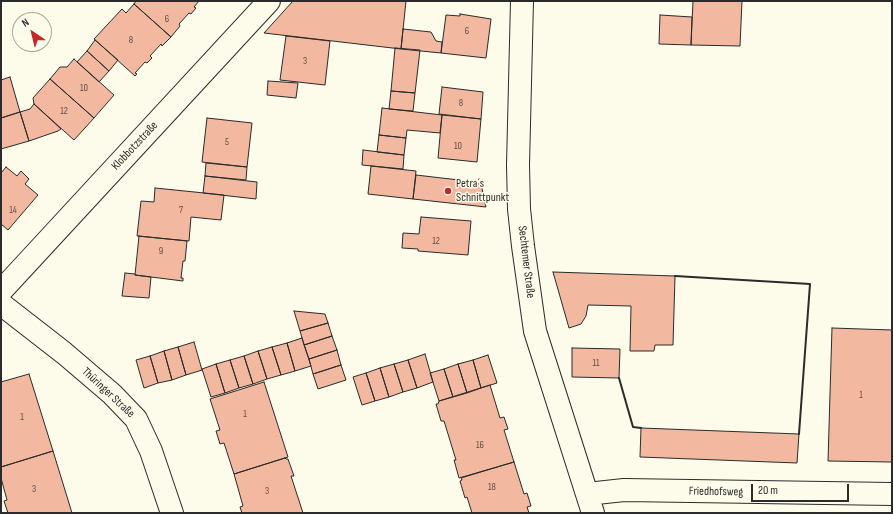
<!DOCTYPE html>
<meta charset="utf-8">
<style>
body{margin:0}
#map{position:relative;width:893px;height:514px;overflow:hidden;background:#fdfbea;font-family:"Sofia Sans Condensed",sans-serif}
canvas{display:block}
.frame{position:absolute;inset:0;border:2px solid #2b2b2b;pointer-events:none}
.north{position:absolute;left:12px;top:12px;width:40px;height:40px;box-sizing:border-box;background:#fdfbea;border:1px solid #a9a89e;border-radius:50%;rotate:325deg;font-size:11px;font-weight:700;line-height:16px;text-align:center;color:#2b2b2b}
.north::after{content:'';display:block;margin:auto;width:14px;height:18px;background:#c62828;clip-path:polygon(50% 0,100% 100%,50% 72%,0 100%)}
.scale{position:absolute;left:751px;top:484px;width:98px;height:18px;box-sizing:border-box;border:2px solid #2b2b2b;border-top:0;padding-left:5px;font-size:12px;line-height:14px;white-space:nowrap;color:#2b2b2b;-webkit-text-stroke:3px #fdfbea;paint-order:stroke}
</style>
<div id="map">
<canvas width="893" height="514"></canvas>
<div class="frame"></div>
<div class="north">N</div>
<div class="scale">20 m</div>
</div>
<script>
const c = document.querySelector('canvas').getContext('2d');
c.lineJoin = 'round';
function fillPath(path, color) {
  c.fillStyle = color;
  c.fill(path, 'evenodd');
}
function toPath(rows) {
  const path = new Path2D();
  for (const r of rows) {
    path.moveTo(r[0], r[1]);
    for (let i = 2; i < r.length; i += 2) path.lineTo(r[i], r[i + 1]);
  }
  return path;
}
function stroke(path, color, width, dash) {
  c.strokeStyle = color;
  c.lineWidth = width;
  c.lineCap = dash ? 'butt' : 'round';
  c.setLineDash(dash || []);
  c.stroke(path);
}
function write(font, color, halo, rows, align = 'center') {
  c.font = font + ' "Sofia Sans Condensed",sans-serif';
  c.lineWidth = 3;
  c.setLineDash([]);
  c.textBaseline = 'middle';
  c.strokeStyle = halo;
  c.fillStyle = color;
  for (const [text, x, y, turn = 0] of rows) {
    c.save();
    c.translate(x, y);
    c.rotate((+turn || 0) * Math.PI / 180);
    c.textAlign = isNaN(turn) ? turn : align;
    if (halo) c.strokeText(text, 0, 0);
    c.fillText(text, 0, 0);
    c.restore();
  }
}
const building = toPath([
 [136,1,199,1,194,7,196,8,191,14,189,13,179,24,180,26,171,37,134,4,136,1],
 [293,1,406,1,401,49,264,33,293,1],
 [693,1,742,1,740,46,691,45,693,1],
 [134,4,171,37,162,46,161,44,150,56,152,58,147,63,145,62,135,73,137,74,135,76,94,39,122,9,126,13,134,4],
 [460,14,491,19,486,58,441,53,446,15,460,16,460,14],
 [660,15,692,17,691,45,659,44,660,15],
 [403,29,431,32,436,41,442,42,441,53,401,49,403,29],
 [286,36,330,41,325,85,280,80,286,36],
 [95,40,118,60,109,71,87,51,95,40],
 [395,48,420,50,415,93,391,91,395,48],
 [87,51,109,71,99,82,77,62,87,51],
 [74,59,114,95,94,118,50,79,60,67,67,67,74,59],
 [10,77,20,112,1,118,1,80,10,77],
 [50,79,94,118,74,140,34,104,33,98,50,79],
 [268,81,298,83,296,98,267,95,268,81],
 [442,87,483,92,481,119,439,114,442,87],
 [391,91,415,93,413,111,389,109,391,91],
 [34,104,61,129,58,131,29,141,20,112,30,109,34,104],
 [382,108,442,115,440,133,407,130,406,138,379,135,382,108],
 [20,112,29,141,1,149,1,118,20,112],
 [442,115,481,119,477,162,438,158,442,115],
 [207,118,252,123,247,167,202,162,207,118],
 [379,135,406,138,404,155,377,152,379,135],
 [363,150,404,155,403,169,362,165,363,150],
 [206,163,247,167,246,180,205,176,206,163],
 [371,166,416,171,413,199,368,194,371,166],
 [6,167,17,176,21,171,29,179,25,184,38,195,8,230,1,224,1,173,6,167],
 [416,175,459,180,459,182,481,184,486,207,413,199,416,175],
 [205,176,257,182,256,199,203,193,205,176],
 [155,188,224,195,221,220,191,217,189,241,137,236,141,201,154,202,155,188],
 [421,217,471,221,468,255,418,251,418,249,402,248,403,233,419,234,421,217],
 [139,236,187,241,185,261,183,261,181,278,183,278,183,281,135,275,139,236],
 [553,272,675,276,673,345,655,345,654,351,630,351,631,306,588,305,586,316,581,324,569,328,553,272],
 [125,273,135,274,135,275,151,277,149,298,122,296,125,273],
 [294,311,325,314,328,323,300,331,294,311],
 [328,323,332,336,304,345,300,331,328,323],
 [832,328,892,330,892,462,828,461,832,328],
 [332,336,337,350,309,359,304,345,332,336],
 [302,338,311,366,295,371,287,343,302,338],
 [194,342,202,370,186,375,178,347,194,342],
 [287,343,295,371,281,375,272,347,287,343],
 [178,347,186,375,172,380,164,351,178,347],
 [272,347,281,375,267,379,258,351,272,347],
 [572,348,620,349,619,378,572,377,572,348],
 [337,350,341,365,313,374,309,359,337,350],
 [164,351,172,380,158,383,150,356,164,351],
 [258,351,267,379,253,384,244,356,258,351],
 [425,354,433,382,417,388,408,360,425,354],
 [488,355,497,383,481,388,473,360,488,355],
 [150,356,158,383,144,388,136,360,150,356],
 [244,356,253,384,239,388,230,360,244,356],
 [230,360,239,388,225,393,216,364,230,360],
 [408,360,417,388,403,392,394,364,408,360],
 [473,360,481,388,467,393,458,364,473,360],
 [216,364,225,393,211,397,202,369,216,364],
 [394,364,403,392,389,397,380,368,394,364],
 [458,364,467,393,453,397,444,369,458,364],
 [341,365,346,380,318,389,313,374,341,365],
 [380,368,389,397,375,401,366,373,380,368],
 [444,369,453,397,439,401,430,373,444,369],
 [366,373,375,401,362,405,353,377,366,373],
 [29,374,53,451,1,467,1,382,29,374],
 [264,382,288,457,234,474,224,443,220,444,216,431,220,430,210,399,264,382],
 [490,385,500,418,504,417,508,429,504,430,514,462,459,478,454,460,456,460,444,421,441,421,436,404,438,404,439,401,490,385],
 [641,428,799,434,797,463,640,457,641,428],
 [53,451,72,513,8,513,4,501,7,500,1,478,1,467,53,451],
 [285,458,286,459,288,459,294,476,291,476,303,513,242,513,240,507,243,506,234,474,285,458],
 [514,462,524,494,527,493,531,506,527,507,529,513,472,513,467,497,465,498,460,481,462,480,461,478,514,462]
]);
const minor = toPath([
 [522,1,518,165,519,209,523,246,535,331,593,513],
 [1,291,269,1],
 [1,304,64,353,112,394,136,419,151,451,172,513],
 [587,494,624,490,892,494]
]);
const wall = toPath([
 [675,276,810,284,799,434],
 [619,378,633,427,641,428]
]);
const markers = [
 [448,191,4,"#c62828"]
];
const numberNames = [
 ["6",167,19],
 ["6",467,31],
 ["8",131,40],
 ["3",305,61],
 ["10",84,88],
 ["8",461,103],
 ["12",64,111],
 ["5",227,142],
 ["10",458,146],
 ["14",13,210],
 ["7",181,210],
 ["12",436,241],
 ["9",161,251],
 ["11",596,363],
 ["1",861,395],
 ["1",245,414],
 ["1",22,417],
 ["16",480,445],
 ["18",492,487],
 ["3",34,489],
 ["3",267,491]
];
const streetNames = [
 ["Klobbotzstraße",135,146,-47],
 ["Sechtemer Straße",526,262,83],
 ["Thüringer Straße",108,393,43],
 ["Friedhofsweg",716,492,1]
];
const poiNames = [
 ["Petra´s",456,184],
 ["Schnittpunkt",456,198]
];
fillPath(building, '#f2b8a0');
stroke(building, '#2b2b2b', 1);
stroke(minor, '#2b2b2b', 24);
stroke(minor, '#fdfbea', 22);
stroke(wall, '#2b2b2b', 2);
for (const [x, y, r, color] of markers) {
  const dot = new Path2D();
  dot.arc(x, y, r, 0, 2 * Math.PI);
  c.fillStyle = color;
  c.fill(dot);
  stroke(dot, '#fdfbea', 1.5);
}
write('10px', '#5d4e48', null, numberNames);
write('12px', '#2b2b2b', '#fdfbea', streetNames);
write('12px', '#2b2b2b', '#fdfbea', poiNames, 'left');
</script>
